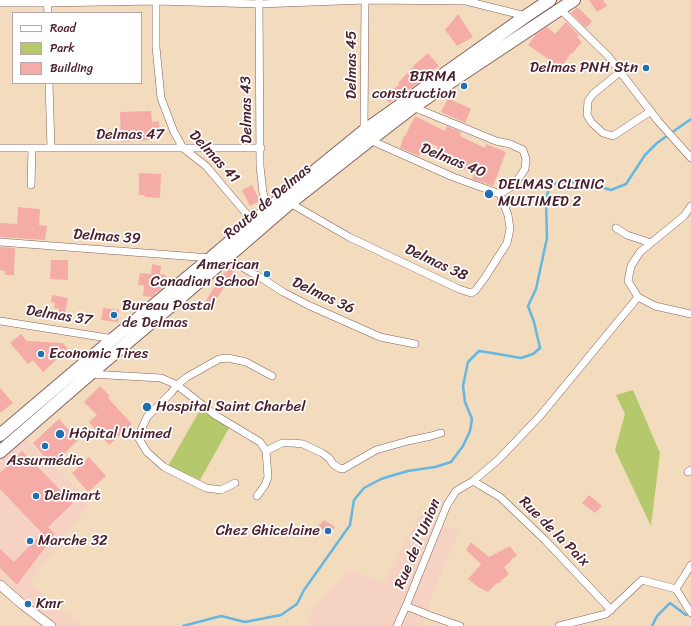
<!DOCTYPE html>
<meta charset="utf-8">
<style>
body{margin:0}
#map{position:relative;width:691px;height:626px;overflow:hidden;background:#f2dcbd;font-family:Sriracha,sans-serif}
canvas{display:block}
.legend{position:absolute;left:12px;top:12px;width:130px;height:72px;box-sizing:border-box;background:#fff;border:1px solid #b7a5aa;margin:0;padding:5px 7px;list-style:none;font-size:12px;color:#4a1f2b}
.legend li{display:flex;align-items:center;gap:8px;height:20px}
.legend b{width:20px;border:1px solid #b7a5aa}
</style>
<div id="map">
<canvas width="691" height="626"></canvas>
<ul class="legend">
<li><b style="height:5px;background:#fff"></b>Road</li>
<li><b style="height:11px;background:#b5c96c"></b>Park</li>
<li><b style="height:11px;background:#f5aca7"></b>Building</li>
</ul>
</div>
<script>
const c = document.querySelector('canvas').getContext('2d');
c.lineJoin = 'round';
function fillPath(path, color) {
  c.fillStyle = color;
  c.fill(path, 'evenodd');
}
function toPath(rows) {
  const path = new Path2D();
  for (const r of rows) {
    path.moveTo(r[0], r[1]);
    for (let i = 2; i < r.length; i += 2) path.lineTo(r[i], r[i + 1]);
  }
  return path;
}
function stroke(path, color, width, dash) {
  c.strokeStyle = color;
  c.lineWidth = width;
  c.lineCap = dash ? 'butt' : 'round';
  c.setLineDash(dash || []);
  c.stroke(path);
}
function write(font, color, halo, rows, align = 'center') {
  c.font = font + ' Sriracha,sans-serif';
  c.lineWidth = 3.5;
  c.setLineDash([]);
  c.textBaseline = 'middle';
  c.strokeStyle = halo;
  c.fillStyle = color;
  for (const [text, x, y, turn = 0] of rows) {
    c.save();
    c.translate(x, y);
    c.rotate((+turn || 0) * Math.PI / 180);
    c.textAlign = isNaN(turn) ? turn : align;
    if (halo) c.strokeText(text, 0, 0);
    c.fillText(text, 0, 0);
    c.restore();
  }
}
const built = toPath([
 [24,438,91,501,31,582,67,614,86,626,39,626,0,590,0,459],
 [420,515,459,531,436,585,422,626,310,626,305,620,349,569,384,583]
]);
const green = toPath([
 [633,390,660,453,651,526,615,450,625,414,616,395],
 [200,410,229,428,200,480,168,466]
]);
const stream = toPath([
 [183,626,221,616,245,622,281,615,297,604,304,590,350,525,354,500,364,488,381,479,394,475,408,471,435,467,451,462,463,446,470,431,472,419,465,402,463,386,468,362,479,351,492,353,521,358,533,354,540,348,534,322,528,306,536,289,547,238,546,200,550,184,570,182,586,183,611,190,626,184,645,155,657,143,691,119],
 [652,626,657,616,670,603,686,615,689,613]
]);
const building = toPath([
 [589,0,603,0,607,6,597,12],
 [577,7,592,21,586,28,571,13],
 [458,14,473,37,457,46,445,30],
 [566,22,579,35,577,37,582,42,572,54,571,53,561,68,528,45,536,34,547,27,555,34],
 [428,53,439,66,418,80,420,82,405,92,405,91,389,103,385,97,393,92,392,90,399,85,398,83,413,67,413,66],
 [448,98,471,109,465,123,441,112],
 [151,111,152,122,159,121,160,139,121,142,120,112],
 [415,116,445,131,447,126,461,132,460,136,485,148,486,144,506,152,493,186,472,179,474,174,454,165,457,160,436,151,438,147,426,141,419,156,400,148,404,136,405,136],
 [139,173,161,174,160,198,145,197,144,195,139,195],
 [252,185,260,201,250,206,242,190],
 [18,207,40,209,39,225,47,226,45,240,0,237,0,223,17,224],
 [0,247,15,248,14,275,5,275,5,271,0,270],
 [51,260,68,260,68,280,50,279],
 [152,264,161,266,160,274,166,275,165,281,170,282,158,292,156,292,155,294,152,297,143,296,144,285,138,285,140,273,151,274],
 [232,267,235,269,208,313,202,307,215,286,213,283],
 [52,295,68,298,65,315,58,314,59,309,54,308,55,303,51,302],
 [103,308,119,310,118,322,101,320],
 [21,334,27,341,63,343,68,349,43,372,33,360,28,364,10,343],
 [100,386,110,396,108,398,132,424,109,445,89,422,97,415,84,402],
 [0,388,13,403,0,413],
 [59,419,78,440,52,466,33,443],
 [22,451,73,503,48,527,55,534,17,585,0,568,0,549,14,562,42,533,0,489,0,473],
 [89,457,106,476,88,492,72,473],
 [589,495,602,506,595,513,582,503],
 [324,520,335,527,329,535,318,526],
 [471,542,489,557,510,546,517,556,511,559,512,560,504,567,509,574,499,583,497,583,488,592,478,587,468,579,481,564,466,550]
]);
const minor = toPath([
 [47,0,48,13],
 [156,0,156,47,161,98,174,132,183,148,206,166,255,224],
 [259,0,260,166,263,193,269,210],
 [365,0,364,131,370,140,453,177,500,194,514,185,525,169,526,159,523,150,510,144,496,141,413,107],
 [0,3,47,3,156,1,259,4,365,0,466,1,526,16],
 [560,9,608,56,658,121,691,158],
 [620,72,593,94,588,101,587,115,592,123,603,133,613,136,651,111],
 [49,83,51,148],
 [0,148,261,148],
 [31,185,32,148],
 [290,203,349,237,459,289,471,293,475,291,486,276,507,243,510,229,508,215,500,194],
 [691,206,684,216,640,252,631,266,628,281,638,297,655,306,691,314],
 [616,228,627,235,651,243],
 [0,242,211,258],
 [223,258,226,258,263,279,283,292,308,305,380,337,415,344],
 [0,321,114,339],
 [90,374,161,378,177,385,215,415,260,442,266,451,268,477,265,485,257,496],
 [266,451,282,443,293,443,303,444,322,453,329,458,333,464,339,468,343,469,376,450,408,441,431,436,441,433],
 [688,472,691,470],
 [473,481,500,497,545,540,611,610],
 [235,483,221,490,206,488,164,467,147,452,138,437,147,417,171,393,177,385,187,377,219,359,228,358,246,362,272,376],
 [676,589,691,565],
 [406,606,431,616,460,626],
 [397,626,406,606,447,505,456,491,473,481,498,460,540,416,638,297],
 [559,626,606,614,642,580,676,589,691,613]
]);
const tertiary = toPath([
 [0,585,23,605,51,626]
]);
const primary = toPath([
 [0,435,114,338,211,258,268,209,364,131,526,16,550,0],
 [0,452,90,374,172,305,290,203,370,140,413,107,574,0]
]);
const markers = [
 [646,68,4,"#1f6fb2"],
 [464,86,4,"#1f6fb2"],
 [489,194,5,"#1f6fb2"],
 [267,274,4,"#1f6fb2"],
 [114,315,4,"#1f6fb2"],
 [41,354,4,"#1f6fb2"],
 [147,407,5,"#1f6fb2"],
 [60,434,5,"#1f6fb2"],
 [45,446,4,"#1f6fb2"],
 [36,496,4,"#1f6fb2"],
 [328,531,4,"#1f6fb2"],
 [30,541,4,"#1f6fb2"],
 [28,604,4,"#1f6fb2"]
];
const streetNames = [
 ["Delmas 45",352,65,-90],
 ["Delmas 43",247,110,-91],
 ["Delmas 47",130,135],
 ["Delmas 41",214,157,47],
 ["Delmas 40",453,161,22],
 ["Route de Delmas",268,202,-40],
 ["Delmas 39",107,237,4],
 ["Delmas 38",436,263,25],
 ["Delmas 36",323,296,25],
 ["Delmas 37",59,316,9],
 ["Rue de la Paix",554,532,45],
 ["Rue de l'Union",418,544,-67]
];
const poiNames = [
 ["Delmas PNH Stn",638,68,"right"],
 ["BIRMA",456,77,"right"],
 ["construction",456,94,"right"],
 ["DELMAS CLINIC",498,185],
 ["MULTIMED 2",498,202],
 ["American",259,265,"right"],
 ["Canadian School",259,282,"right"],
 ["Bureau Postal",122,306],
 ["de Delmas",122,323],
 ["Economic Tires",49,354],
 ["Hospital Saint Charbel",156,407],
 ["Hôpital Unimed",69,434],
 ["Assurmédic",45,461,"center"],
 ["Delimart",44,496],
 ["Chez Ghicelaine",320,531,"right"],
 ["Marche 32",38,541],
 ["Kmr",36,604]
];
fillPath(built, '#f6d2c3');
fillPath(green, '#b5c96c');
stroke(stream, '#65b6e0', 2.5);
fillPath(building, '#f5aca7');
stroke(minor, '#85615e', 8);
stroke(tertiary, '#85615e', 10);
stroke(primary, '#85615e', 14);
stroke(minor, '#fff', 7);
stroke(tertiary, '#fff', 9);
stroke(primary, '#fff', 12);
for (const [x, y, r, color] of markers) {
  const dot = new Path2D();
  dot.arc(x, y, r, 0, 2 * Math.PI);
  c.fillStyle = color;
  c.fill(dot);
  stroke(dot, '#fff', 1.5);
}
write('15px', '#4a1f2b', '#fff', streetNames);
write('15px', '#4a1f2b', '#fff', poiNames, 'left');
</script>
